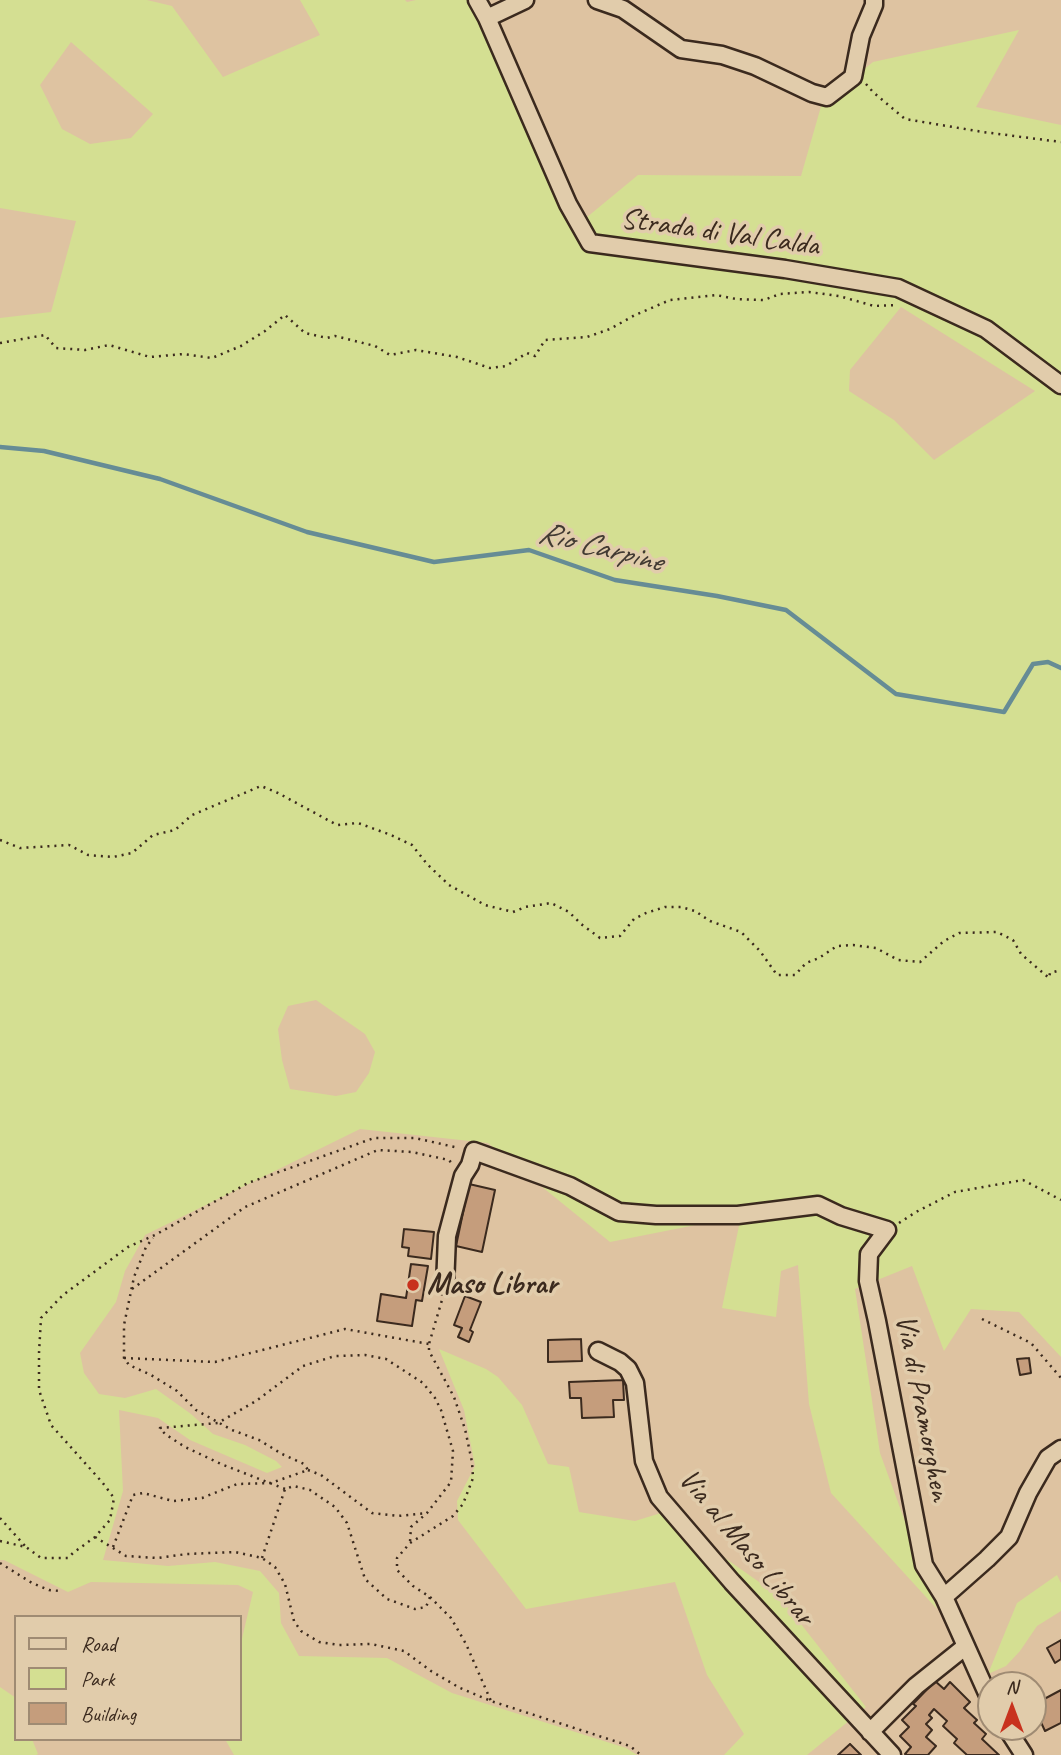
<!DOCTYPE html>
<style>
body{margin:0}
#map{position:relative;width:1061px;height:1755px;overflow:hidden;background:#dec3a1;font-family:Caveat,sans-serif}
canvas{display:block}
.legend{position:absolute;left:14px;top:1615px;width:228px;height:126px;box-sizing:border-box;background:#e1ccab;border:2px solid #9f8b73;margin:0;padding:9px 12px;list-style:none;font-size:21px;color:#3b2a1e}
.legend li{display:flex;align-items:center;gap:14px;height:35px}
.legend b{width:35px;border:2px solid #9f8b73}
.north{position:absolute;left:977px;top:1671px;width:70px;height:70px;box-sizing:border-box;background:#e1ccab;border:2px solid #9f8b73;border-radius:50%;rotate:0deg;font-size:19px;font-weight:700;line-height:28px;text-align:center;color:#3b2a1e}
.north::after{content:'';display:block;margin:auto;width:24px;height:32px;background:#c8321e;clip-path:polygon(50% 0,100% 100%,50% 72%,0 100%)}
</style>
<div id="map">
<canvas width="1061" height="1755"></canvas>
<ul class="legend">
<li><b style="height:9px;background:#e1ccab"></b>Road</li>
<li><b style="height:19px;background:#d4df92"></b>Park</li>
<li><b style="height:19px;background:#c59d7c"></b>Building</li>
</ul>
<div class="north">N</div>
</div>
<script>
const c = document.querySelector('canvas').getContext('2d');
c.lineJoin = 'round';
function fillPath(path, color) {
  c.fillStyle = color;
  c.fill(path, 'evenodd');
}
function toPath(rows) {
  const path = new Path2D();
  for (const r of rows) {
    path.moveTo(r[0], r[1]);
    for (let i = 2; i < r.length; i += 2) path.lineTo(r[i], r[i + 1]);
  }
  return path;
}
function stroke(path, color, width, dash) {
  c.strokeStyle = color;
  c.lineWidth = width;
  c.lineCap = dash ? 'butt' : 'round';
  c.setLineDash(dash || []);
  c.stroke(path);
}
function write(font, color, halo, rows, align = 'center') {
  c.font = font + ' Caveat,sans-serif';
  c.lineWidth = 7;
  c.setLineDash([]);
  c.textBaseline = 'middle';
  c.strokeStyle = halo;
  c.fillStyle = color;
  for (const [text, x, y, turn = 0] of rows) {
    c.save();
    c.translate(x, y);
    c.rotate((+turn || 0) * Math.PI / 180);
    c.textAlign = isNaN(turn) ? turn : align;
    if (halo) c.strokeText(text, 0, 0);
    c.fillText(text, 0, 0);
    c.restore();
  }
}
const green = toPath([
 [0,0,147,0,172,6,223,77,320,35,300,0,405,0,407,2,416,0,475,0,575,227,638,175,801,176,822,103,873,62,1019,30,976,107,1061,125,1061,1357,1019,1312,971,1309,944,1351,912,1266,855,1289,880,1453,937,1609,831,1493,809,1404,798,1265,781,1271,776,1317,722,1308,741,1216,610,1242,488,1143,360,1129,145,1235,125,1271,116,1302,80,1353,84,1373,99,1394,125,1398,156,1389,191,1414,213,1434,245,1445,276,1461,282,1467,267,1473,190,1440,158,1418,119,1410,123,1491,103,1560,168,1566,215,1562,260,1571,279,1593,281,1623,299,1656,387,1658,452,1693,626,1748,637,1755,234,1755,225,1739,240,1739,240,1647,253,1592,238,1585,91,1582,68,1592,4,1560,0,1560,0,318,51,312,76,221,0,208],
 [71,42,153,114,131,138,90,144,62,129,40,85],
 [901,307,1035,391,934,460,894,420,849,391,850,370],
 [316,1000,365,1034,375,1052,369,1073,356,1092,336,1096,290,1089,282,1060,278,1029,288,1006],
 [439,1349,486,1369,498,1377,522,1405,548,1464,569,1467,579,1512,635,1521,661,1513,779,1596,866,1707,807,1755,724,1755,744,1734,707,1675,675,1582,526,1609,458,1520,457,1501,475,1466,464,1410],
 [1057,1575,1061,1583,1061,1611,1037,1626,1020,1651,1006,1666,988,1674,1017,1603],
 [0,1687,16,1698,16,1739,32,1739,38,1754,36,1755,0,1755]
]);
const stream = toPath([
 [0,447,44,451,160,479,307,532,434,562,529,550,615,580,717,596,786,610,896,694,1004,712,1033,664,1048,662,1061,668]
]);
const building = toPath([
 [469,1184,495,1190,482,1252,456,1246,469,1184],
 [404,1229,434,1232,431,1259,408,1256,409,1248,402,1247,404,1229],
 [411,1264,428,1266,422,1301,416,1300,412,1326,377,1321,381,1294,406,1298,411,1264],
 [465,1296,481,1302,470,1330,473,1332,469,1342,458,1337,462,1328,454,1325,465,1296],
 [581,1339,582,1361,548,1362,548,1340,581,1339],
 [1029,1358,1031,1373,1020,1375,1017,1359,1029,1358],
 [623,1380,624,1400,613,1400,614,1417,582,1418,581,1398,570,1398,569,1382,623,1380],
 [1061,1640,1061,1659,1055,1663,1047,1648,1061,1640],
 [935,1681,944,1689,950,1682,970,1702,964,1708,977,1720,974,1723,986,1734,982,1739,999,1755,967,1755,954,1743,957,1739,943,1726,947,1721,934,1709,929,1715,932,1718,926,1724,932,1730,926,1737,936,1746,928,1755,907,1755,905,1754,911,1747,900,1736,909,1727,902,1720,916,1706,913,1704,935,1681],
 [1061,1690,1061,1723,1045,1731,1033,1705,1061,1690],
 [850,1744,861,1755,838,1755,850,1744]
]);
const path = toPath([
 [866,84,873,92,905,119,983,132,1061,142],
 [0,343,45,335,56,348,85,350,109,345,150,357,184,354,212,358,241,346,265,331,285,315,305,333,327,338,335,336,375,346,390,355,416,350,457,357,490,368,506,366,527,353,535,356,545,340,587,337,610,329,635,315,670,300,716,295,736,299,764,300,780,294,809,292,839,296,874,306,898,305],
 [0,840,20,848,69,845,88,855,113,857,132,853,153,835,175,830,192,815,261,786,278,793,337,825,358,823,391,835,412,845,427,864,449,885,485,905,513,912,525,907,551,903,569,912,581,924,600,938,620,936,634,919,646,913,665,907,681,907,695,911,710,921,741,932,760,951,777,975,795,975,806,963,819,958,837,946,853,945,876,948,898,960,920,962,944,941,959,933,997,932,1013,940,1021,954,1049,978,1050,973,1061,970],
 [899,1223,916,1212,955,1192,1023,1180,1061,1200],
 [132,1289,245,1207,378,1150,412,1152,449,1160,454,1166],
 [982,1319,1031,1343,1061,1378],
 [124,1358,215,1362,345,1329,429,1344],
 [308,1470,321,1475,372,1513,398,1516,427,1513],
 [285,1489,221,1464,185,1447,165,1434,160,1428,218,1423,256,1401,303,1366,335,1356,365,1355,386,1359,423,1383,435,1398,441,1410,453,1451,451,1482,427,1513,411,1527,410,1542],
 [0,1518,26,1547],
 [95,1537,126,1556,157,1558,187,1554,235,1552,262,1558,275,1567,285,1584,294,1621,301,1631,319,1642,339,1645,371,1644,404,1651,431,1671,460,1688,491,1701,630,1746,641,1755],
 [0,1541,26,1547,41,1558,68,1558,73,1553,95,1537,110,1520,114,1498,102,1482,51,1425,39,1390,39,1353,41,1318,63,1295,128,1247,155,1235,248,1183,374,1138,415,1138,459,1148],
 [113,1547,133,1495,143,1493,173,1501,202,1498,237,1484,271,1483,308,1470,304,1464,282,1454,259,1440,232,1430,196,1410,177,1391,151,1375,129,1365,124,1358,124,1325,134,1277,146,1247,153,1238],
 [262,1558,285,1489,294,1486,310,1490,335,1507,347,1523,365,1579,387,1599,415,1609,426,1607,430,1597,413,1586,397,1570,397,1558,410,1543,453,1516,463,1504,473,1478,472,1462,465,1429,454,1397,429,1351,429,1344,442,1300],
 [0,1563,32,1583,49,1590,60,1591],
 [430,1597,451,1618,466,1644,491,1701]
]);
const minor = toPath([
 [477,0,487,18,568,204,590,243,785,269,898,288,986,329,1061,385],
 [597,0,623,9,681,49,722,55,755,66,812,93,827,97,853,77,861,36,874,5,874,0],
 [487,18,525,0],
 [445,1286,447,1236,463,1176,470,1165,474,1151,570,1186,619,1212,656,1215,738,1215,818,1205,841,1216,887,1230,869,1254,868,1281,877,1321,924,1565,944,1597,991,1702],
 [598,1351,620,1362,628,1369,635,1383,644,1461,659,1497,732,1582,892,1755],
 [944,1597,987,1559,1009,1537,1028,1493,1048,1458,1061,1449],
 [1006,1727,1024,1755],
 [870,1732,916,1686,966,1646]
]);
const markers = [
 [413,1285,7,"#c8321e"]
];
const streetNames = [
 ["Strada di Val Calda",720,233,8],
 ["Via di Pramorghen",922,1408,79],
 ["Via al Maso Librar",746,1548,50]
];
const poiNames = [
 ["Maso Librar",427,1285]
];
const waterNames = [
 ["Rio Carpine",600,548,14]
];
fillPath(green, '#d4df92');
stroke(stream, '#668c95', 4.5);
fillPath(building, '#c59d7c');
stroke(building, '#3b2a1e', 2);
stroke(minor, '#3b2a1e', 21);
stroke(path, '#3b2a1e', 2.5, [2, 5]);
stroke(minor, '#e1ccab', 16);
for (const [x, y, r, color] of markers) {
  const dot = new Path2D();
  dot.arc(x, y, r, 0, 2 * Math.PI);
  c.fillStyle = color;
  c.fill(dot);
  stroke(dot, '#e1ccab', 2.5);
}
write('30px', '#3b2a1e', '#e1ccab', streetNames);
write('bold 30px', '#3b2a1e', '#e1ccab', poiNames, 'left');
write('italic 32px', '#423a32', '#e1ccab', waterNames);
</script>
